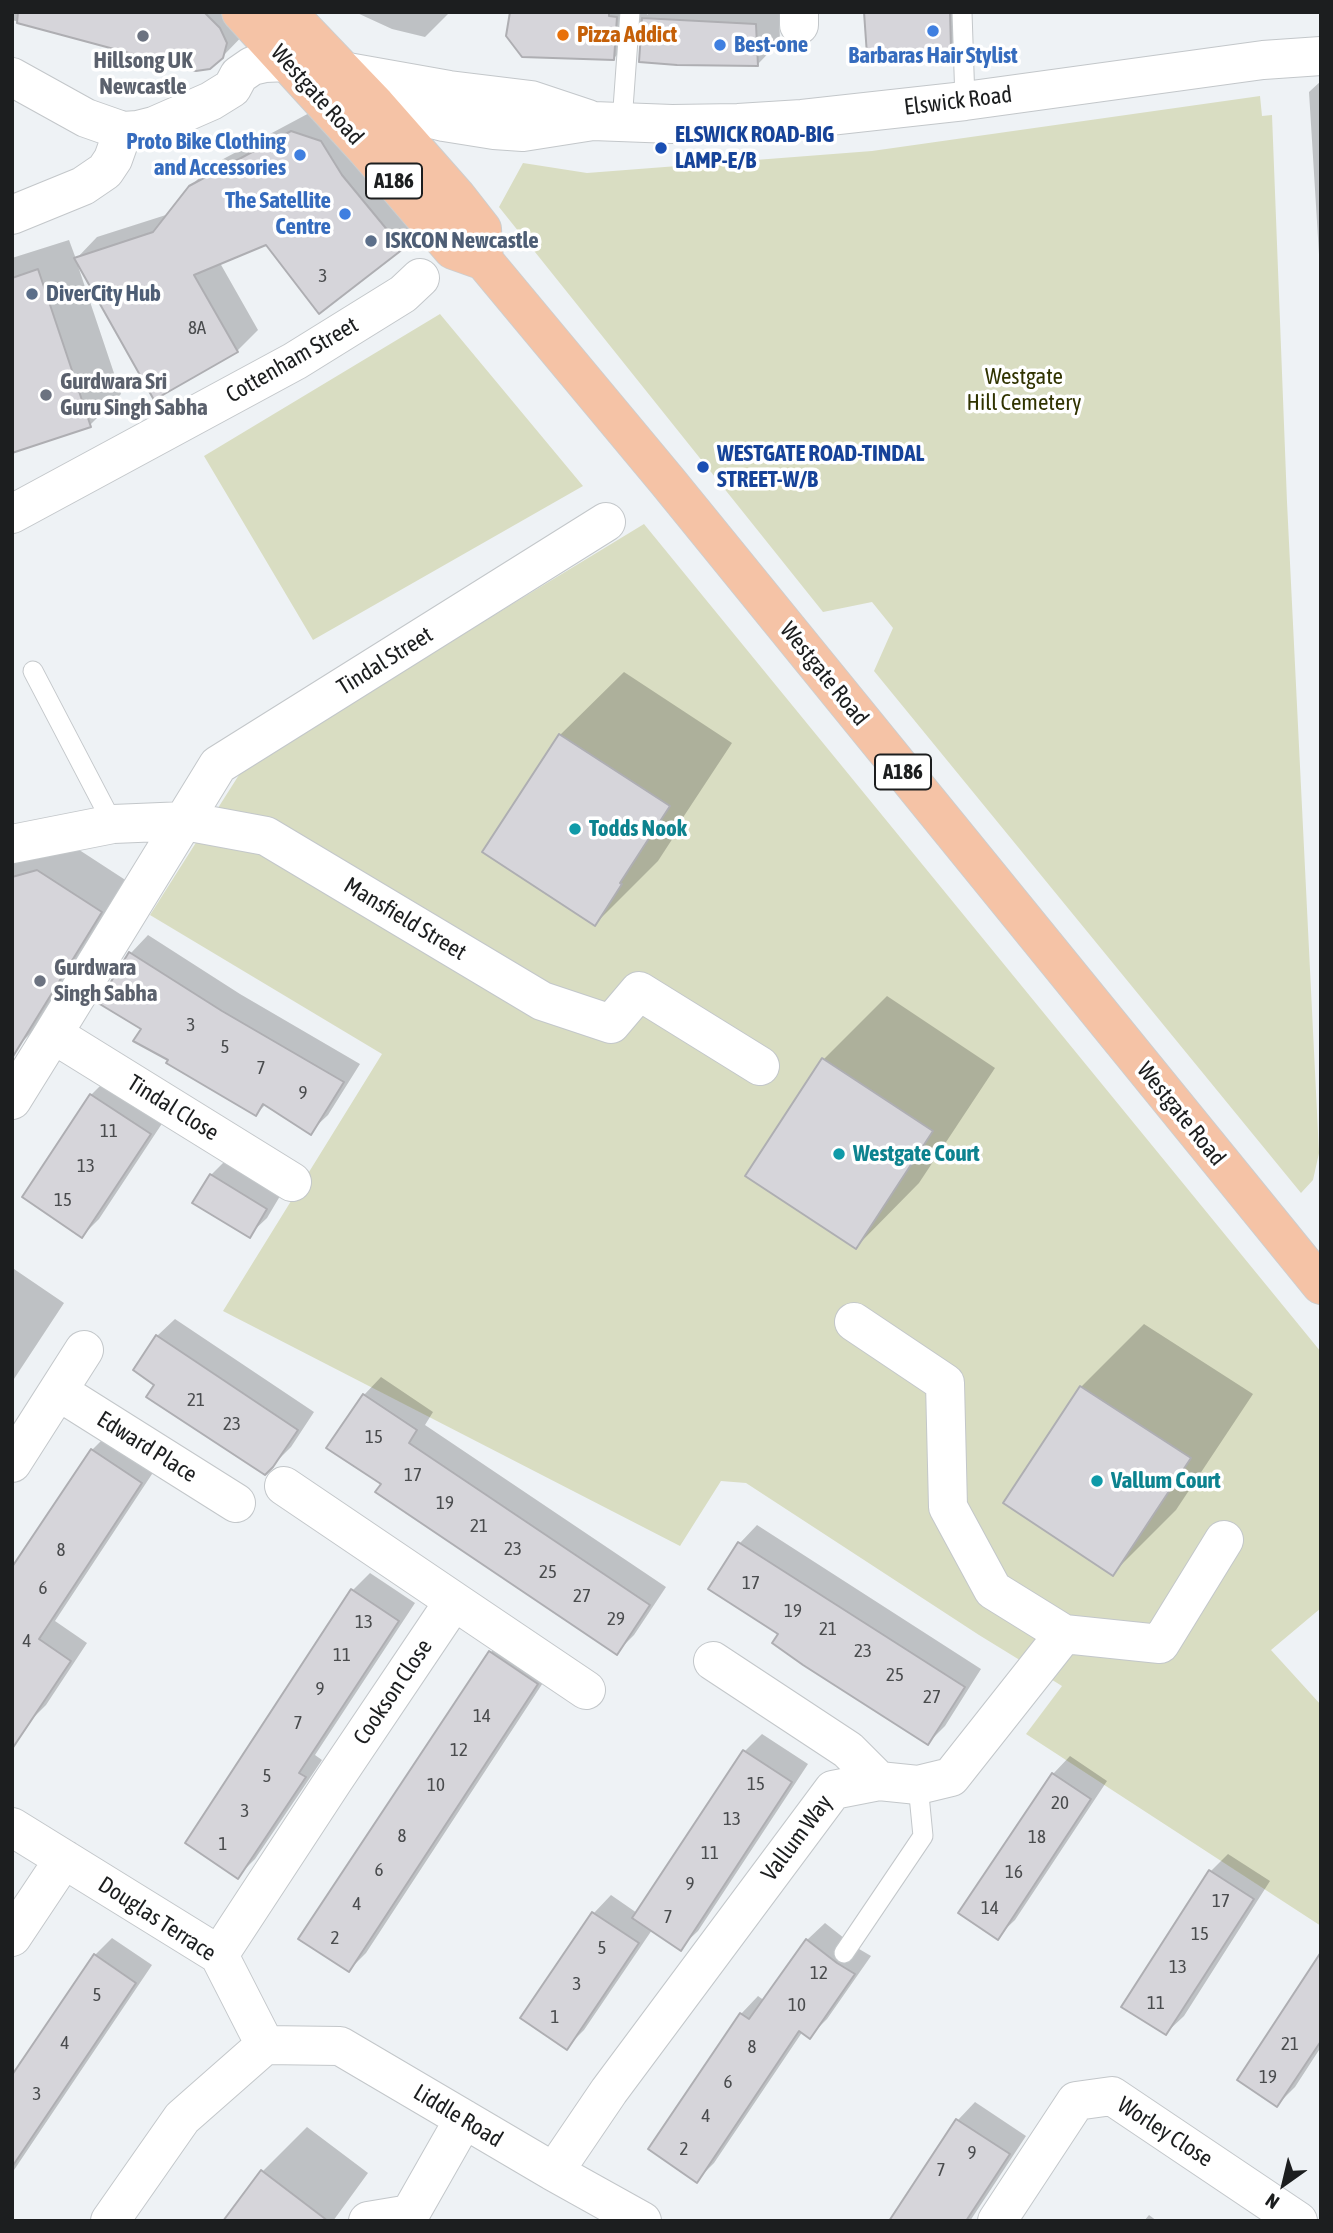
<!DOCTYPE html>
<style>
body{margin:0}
#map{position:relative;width:1333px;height:2233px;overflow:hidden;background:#eef2f5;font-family:"Asap Condensed",sans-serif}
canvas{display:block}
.frame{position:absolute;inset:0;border:14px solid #1c1e1f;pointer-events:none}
.north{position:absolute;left:1249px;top:2149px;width:70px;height:70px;-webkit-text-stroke:5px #fff;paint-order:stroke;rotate:214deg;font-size:19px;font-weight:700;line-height:28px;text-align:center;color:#1c1e1f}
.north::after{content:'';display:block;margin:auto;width:24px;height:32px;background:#1c1e1f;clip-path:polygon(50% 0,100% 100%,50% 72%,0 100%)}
</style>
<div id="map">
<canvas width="1333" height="2233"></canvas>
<div class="frame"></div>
<div class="north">N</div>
</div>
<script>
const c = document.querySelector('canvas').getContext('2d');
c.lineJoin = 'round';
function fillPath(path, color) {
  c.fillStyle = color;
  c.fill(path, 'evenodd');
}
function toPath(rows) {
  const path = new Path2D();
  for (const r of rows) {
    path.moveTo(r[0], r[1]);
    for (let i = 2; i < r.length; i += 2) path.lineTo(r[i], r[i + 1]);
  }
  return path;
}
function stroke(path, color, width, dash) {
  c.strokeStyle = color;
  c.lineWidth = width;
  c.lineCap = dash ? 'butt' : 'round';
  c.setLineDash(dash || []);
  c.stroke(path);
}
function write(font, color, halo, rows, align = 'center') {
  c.font = font + ' "Asap Condensed",sans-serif';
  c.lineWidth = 7;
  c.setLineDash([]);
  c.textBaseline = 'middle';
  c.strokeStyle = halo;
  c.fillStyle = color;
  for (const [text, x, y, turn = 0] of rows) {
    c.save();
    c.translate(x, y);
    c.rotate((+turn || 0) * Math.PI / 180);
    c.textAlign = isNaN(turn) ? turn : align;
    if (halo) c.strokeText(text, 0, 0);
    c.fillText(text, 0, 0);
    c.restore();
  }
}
const green = toPath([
 [1260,96,1262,116,1272,115,1287,502,1319,1153,1313,1180,1301,1193,874,671,893,628,872,602,823,612,499,207,523,163,587,173,872,151],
 [440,314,583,486,313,640,204,456],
 [644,524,1321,1352,1321,1608,1271,1650,1321,1705,1321,1926,1026,1734,1062,1686,979,1635,746,1483,721,1481,680,1546,223,1311,382,1054,150,915,244,767]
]);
const shadow = toPath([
 [12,12,257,12,254,24,222,57,196,69,12,20],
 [355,12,450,12,425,37,392,29],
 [512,12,648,12,647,15,650,12,779,12,780,41,758,64,643,29,613,59],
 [865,12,967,12,968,30,950,47],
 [1321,81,1321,287,1309,92],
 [313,111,423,227,402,248,266,243,220,263,258,330,237,351,78,266,121,394,90,425,12,451,12,258,69,240,76,259,97,237,169,214,190,187,212,165],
 [624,672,732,743,682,819,684,821,658,861,595,924,560,735],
 [67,842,130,883,47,1017,18,1046,12,1043,12,858],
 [148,935,240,994,360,1064,328,1115,310,1132,266,1104,256,1114,170,1060,143,1028,100,1002,131,953],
 [887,996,995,1068,919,1183,856,1247,824,1059],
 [109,1077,167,1116,99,1219,82,1236,24,1197,91,1095],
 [228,1158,283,1191,267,1218,249,1235,211,1175],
 [14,1269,64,1303,12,1382,12,1271],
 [175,1319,314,1412,291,1447,265,1473,157,1384,157,1336],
 [1144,1324,1253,1394,1176,1510,1113,1573,1081,1387],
 [381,1377,433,1412,425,1425,666,1587,634,1635,617,1652,383,1484,364,1395],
 [109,1433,158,1465,55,1621,87,1643,46,1705,28,1723,25,1597,92,1450],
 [757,1525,981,1669,945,1726,928,1743,780,1633,710,1589,740,1543],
 [370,1573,415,1603,315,1755,322,1760,255,1859,238,1876,353,1590],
 [508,1635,554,1666,366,1953,349,1970,491,1652],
 [762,1734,808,1764,698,1931,680,1948,652,1930,584,2030,567,2047,523,2017,594,1913,611,1895,637,1913,745,1751],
 [1070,1756,1107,1781,1015,1920,997,1937,1053,1774],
 [1228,1854,1270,1881,1184,2016,1166,2033,1211,1871],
 [825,1923,854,1946,871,1956,827,2019,810,2036,803,2031,714,2163,697,2180,741,2014,758,1996,765,2001,807,1940],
 [112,1938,152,1965,12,2173,12,2078,95,1955],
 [1321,1955,1321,2047,1295,2087,1277,2105],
 [975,2102,1026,2136,970,2221,891,2221,958,2120],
 [307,2127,368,2173,333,2221,225,2221,262,2172],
 [1149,2215,1157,2221,1144,2221]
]);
const building = toPath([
 [18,12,204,12,220,28,227,43,223,58,210,69,196,71,17,23,18,12],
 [510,12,609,12,609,16,617,17,614,60,522,57,506,36,510,12],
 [864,12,950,12,951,49,867,55,864,12],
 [642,18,756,24,758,66,677,65,639,62,642,18],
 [291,131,321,141,342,175,403,249,319,314,266,245,194,275,238,352,154,400,74,258,153,232,189,186,291,131],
 [38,269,91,427,12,453,12,278,38,269],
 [559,734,670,806,620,883,622,884,595,926,482,852,559,734],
 [37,870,102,912,12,1058,12,877,37,870],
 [129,952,222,1011,344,1082,311,1135,263,1104,256,1116,166,1063,168,1060,133,1041,141,1029,98,1003,129,952],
 [822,1058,933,1131,856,1249,745,1176,822,1058],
 [90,1094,151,1134,82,1238,22,1197,90,1094],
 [210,1174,267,1209,250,1238,192,1203,210,1174],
 [156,1335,298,1430,273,1467,265,1475,146,1397,154,1385,133,1370,156,1335],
 [1080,1386,1191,1458,1113,1576,1003,1503,1080,1386],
 [363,1394,417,1430,409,1443,650,1605,617,1655,375,1492,381,1484,326,1448,363,1394],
 [91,1449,142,1483,39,1639,71,1661,12,1749,12,1567,91,1449],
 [738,1542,965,1687,928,1745,803,1665,772,1643,778,1634,708,1589,738,1542],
 [351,1589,399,1621,299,1773,306,1777,238,1879,185,1843,351,1589],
 [489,1651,538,1684,349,1972,298,1939,489,1651],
 [743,1750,792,1782,681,1951,632,1918,743,1750],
 [1052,1773,1091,1799,998,1940,958,1913,1052,1773],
 [1209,1870,1254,1899,1166,2035,1121,2007,1209,1870],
 [592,1912,639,1943,567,2050,520,2018,592,1912],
 [806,1939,837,1963,855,1974,810,2039,799,2031,697,2183,648,2149,740,2013,749,2019,806,1939],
 [1321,1952,1321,2041,1277,2107,1237,2080,1321,1952],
 [94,1954,136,1983,12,2167,12,2075,94,1954],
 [956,2119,1010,2154,966,2221,889,2221,956,2119],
 [261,2170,328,2221,223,2221,261,2170]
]);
const lane = toPath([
 [962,12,965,101],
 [622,122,630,12],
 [33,671,113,824],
 [844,1953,923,1836,918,1785]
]);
const street = toPath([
 [799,12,799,25],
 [12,77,86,118,123,131,138,130,154,126,211,101,232,88,239,75,252,66,265,63,288,62],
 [12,215,83,186,105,171,113,159,123,131],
 [12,514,295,361,403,294,420,278],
 [12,844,113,824,185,821,266,836,542,1001,611,1024,639,991,760,1066],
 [12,1100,53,1034],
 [292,1182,53,1034,218,765,606,522],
 [854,1322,945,1383,948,1507,993,1590,1064,1634],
 [58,1391,236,1503],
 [12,1463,84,1350],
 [454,1601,586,1690],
 [713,1661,848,1750,879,1781],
 [12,1827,219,1955,265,2045],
 [12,1937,64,1859],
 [219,1955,333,1781,454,1601,284,1486],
 [265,2045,340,2046,554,2172,642,2221],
 [554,2172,609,2091,833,1790,879,1781,918,1785,951,1777,1064,1634,1160,1644,1224,1540],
 [110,2221,182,2118,265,2045],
 [368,2221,410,2214,464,2119],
 [997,2221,1076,2101,1112,2096,1298,2221]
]);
const secondary = toPath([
 [325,68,449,90,531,100,588,119],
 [358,101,444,122,494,130,523,132,593,121,672,124,738,123,802,119,965,101,1263,60,1321,56]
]);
const primary = toPath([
 [241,12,367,150,453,250,484,261,668,482,1321,1285],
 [287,12,376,105,457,197,482,229,484,261]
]);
const markers = [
 [933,31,7,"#3f7fe0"],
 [563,35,7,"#e8710a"],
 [143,36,7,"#6b7280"],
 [720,45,7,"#3f7fe0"],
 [661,148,7,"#1a4fb4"],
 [300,155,7,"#3f7fe0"],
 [345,214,7,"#3f7fe0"],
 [371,241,7,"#5c6f8a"],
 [32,294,7,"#5c6f8a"],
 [46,395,7,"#6b7280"],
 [703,467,7,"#1a4fb4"],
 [575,829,7,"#0f9aa8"],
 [40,981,7,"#6b7280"],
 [839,1154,7,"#0f9aa8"],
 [1097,1481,7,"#0f9aa8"]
];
const numberNames = [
 ["3",323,276],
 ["8A",197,328],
 ["3",191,1025],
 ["5",225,1047],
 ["7",261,1068],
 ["9",303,1093],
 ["11",109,1131],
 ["13",86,1166],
 ["15",63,1200],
 ["21",196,1400],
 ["23",232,1424],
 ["15",374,1437],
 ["17",413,1475],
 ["19",445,1503],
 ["21",479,1526],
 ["23",513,1549],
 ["8",61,1550],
 ["25",548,1572],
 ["17",751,1583],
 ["6",43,1588],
 ["27",582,1596],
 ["19",793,1611],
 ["29",616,1619],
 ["13",364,1622],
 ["21",828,1629],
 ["4",27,1641],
 ["23",863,1651],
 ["11",342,1655],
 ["25",895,1675],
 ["9",320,1689],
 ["27",932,1697],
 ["14",482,1716],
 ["7",298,1723],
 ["12",459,1750],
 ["5",267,1776],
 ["15",756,1784],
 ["10",436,1785],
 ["20",1060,1803],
 ["3",245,1811],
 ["13",732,1819],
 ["8",402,1836],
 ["18",1037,1837],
 ["1",223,1844],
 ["11",710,1853],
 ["6",379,1870],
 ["16",1014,1872],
 ["9",690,1884],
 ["17",1221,1901],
 ["4",357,1904],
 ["14",990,1908],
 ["7",668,1917],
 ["15",1200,1934],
 ["2",335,1938],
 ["5",602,1948],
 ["13",1178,1967],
 ["12",819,1973],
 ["3",577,1984],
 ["5",97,1995],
 ["11",1156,2003],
 ["10",797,2005],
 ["1",555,2017],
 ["4",65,2043],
 ["21",1290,2044],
 ["8",752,2047],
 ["19",1268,2077],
 ["6",728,2082],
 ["3",37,2094],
 ["4",706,2116],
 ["2",684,2149],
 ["9",972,2153],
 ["7",941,2170]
];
const shields = [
 [394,181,56],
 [903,772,56]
];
const shieldNames = [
 ["A186",394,181],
 ["A186",903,772]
];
const foodNames = [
 ["Pizza Addict",577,35]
];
const shopNames = [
 ["Best-one",734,45,"left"],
 ["Barbaras Hair Stylist",933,56,"center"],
 ["Proto Bike Clothing",286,142],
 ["and Accessories",286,168],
 ["The Satellite",331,201],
 ["Centre",331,227]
];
const worshipNames = [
 ["Hillsong UK",143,61,"center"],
 ["Newcastle",143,87,"center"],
 ["Gurdwara Sri",60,382],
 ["Guru Singh Sabha",60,408],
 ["Gurdwara",54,968],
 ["Singh Sabha",54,994]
];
const streetNames = [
 ["Westgate Road",317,95,48],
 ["Elswick Road",958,101,-7],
 ["Cottenham Street",292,360,-30],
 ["Tindal Street",385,661,-32],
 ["Westgate Road",824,674,51],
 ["Mansfield Street",405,919,31],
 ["Tindal Close",173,1108,32],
 ["Westgate Road",1181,1114,51],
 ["Edward Place",147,1447,32],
 ["Cookson Close",393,1692,-56],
 ["Vallum Way",797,1838,-53],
 ["Douglas Terrace",157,1919,33],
 ["Liddle Road",458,2116,31],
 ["Worley Close",1165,2132,33]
];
const transitNames = [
 ["ELSWICK ROAD-BIG",675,135],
 ["LAMP-E/B",675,161],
 ["WESTGATE ROAD-TINDAL",717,454],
 ["STREET-W/B",717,480]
];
const serviceNames = [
 ["ISKCON Newcastle",385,241],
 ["DiverCity Hub",46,294]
];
const parkNames = [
 ["Westgate",1024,377],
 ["Hill Cemetery",1024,403]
];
const cultureNames = [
 ["Todds Nook",589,829],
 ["Westgate Court",853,1154],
 ["Vallum Court",1111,1481]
];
fillPath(green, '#d9ddc2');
fillPath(shadow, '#0003');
fillPath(building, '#d6d5da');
stroke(building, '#aeaeb2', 2);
stroke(lane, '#c3c7ca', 21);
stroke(street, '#c3c7ca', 40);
stroke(secondary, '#c3c7ca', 40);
stroke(primary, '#cdcece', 40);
stroke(lane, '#fff', 19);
stroke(street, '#fff', 38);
stroke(secondary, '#fff', 38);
stroke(primary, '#f5c3a6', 38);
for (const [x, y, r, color] of markers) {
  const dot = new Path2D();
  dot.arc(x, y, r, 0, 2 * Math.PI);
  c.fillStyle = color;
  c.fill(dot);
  stroke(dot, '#fff', 2.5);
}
write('19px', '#4a4c4e', null, numberNames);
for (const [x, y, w] of shields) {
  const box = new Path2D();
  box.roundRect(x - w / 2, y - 17.5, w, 35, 5);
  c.fillStyle = '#fff';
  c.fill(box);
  stroke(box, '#1c1e1f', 2);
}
write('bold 21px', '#1c1e1f', null, shieldNames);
write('bold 23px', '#c56008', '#fff', foodNames, 'left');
write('bold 23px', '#366cbe', '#fff', shopNames, 'right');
write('bold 23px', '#5b616d', '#fff', worshipNames, 'left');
write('23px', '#1c1e1f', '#fff', streetNames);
write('bold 23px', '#164399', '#fff', transitNames, 'left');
write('bold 23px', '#4e5e75', '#fff', serviceNames, 'left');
write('23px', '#303300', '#fff', parkNames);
write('bold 23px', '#0d838f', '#fff', cultureNames, 'left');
</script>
